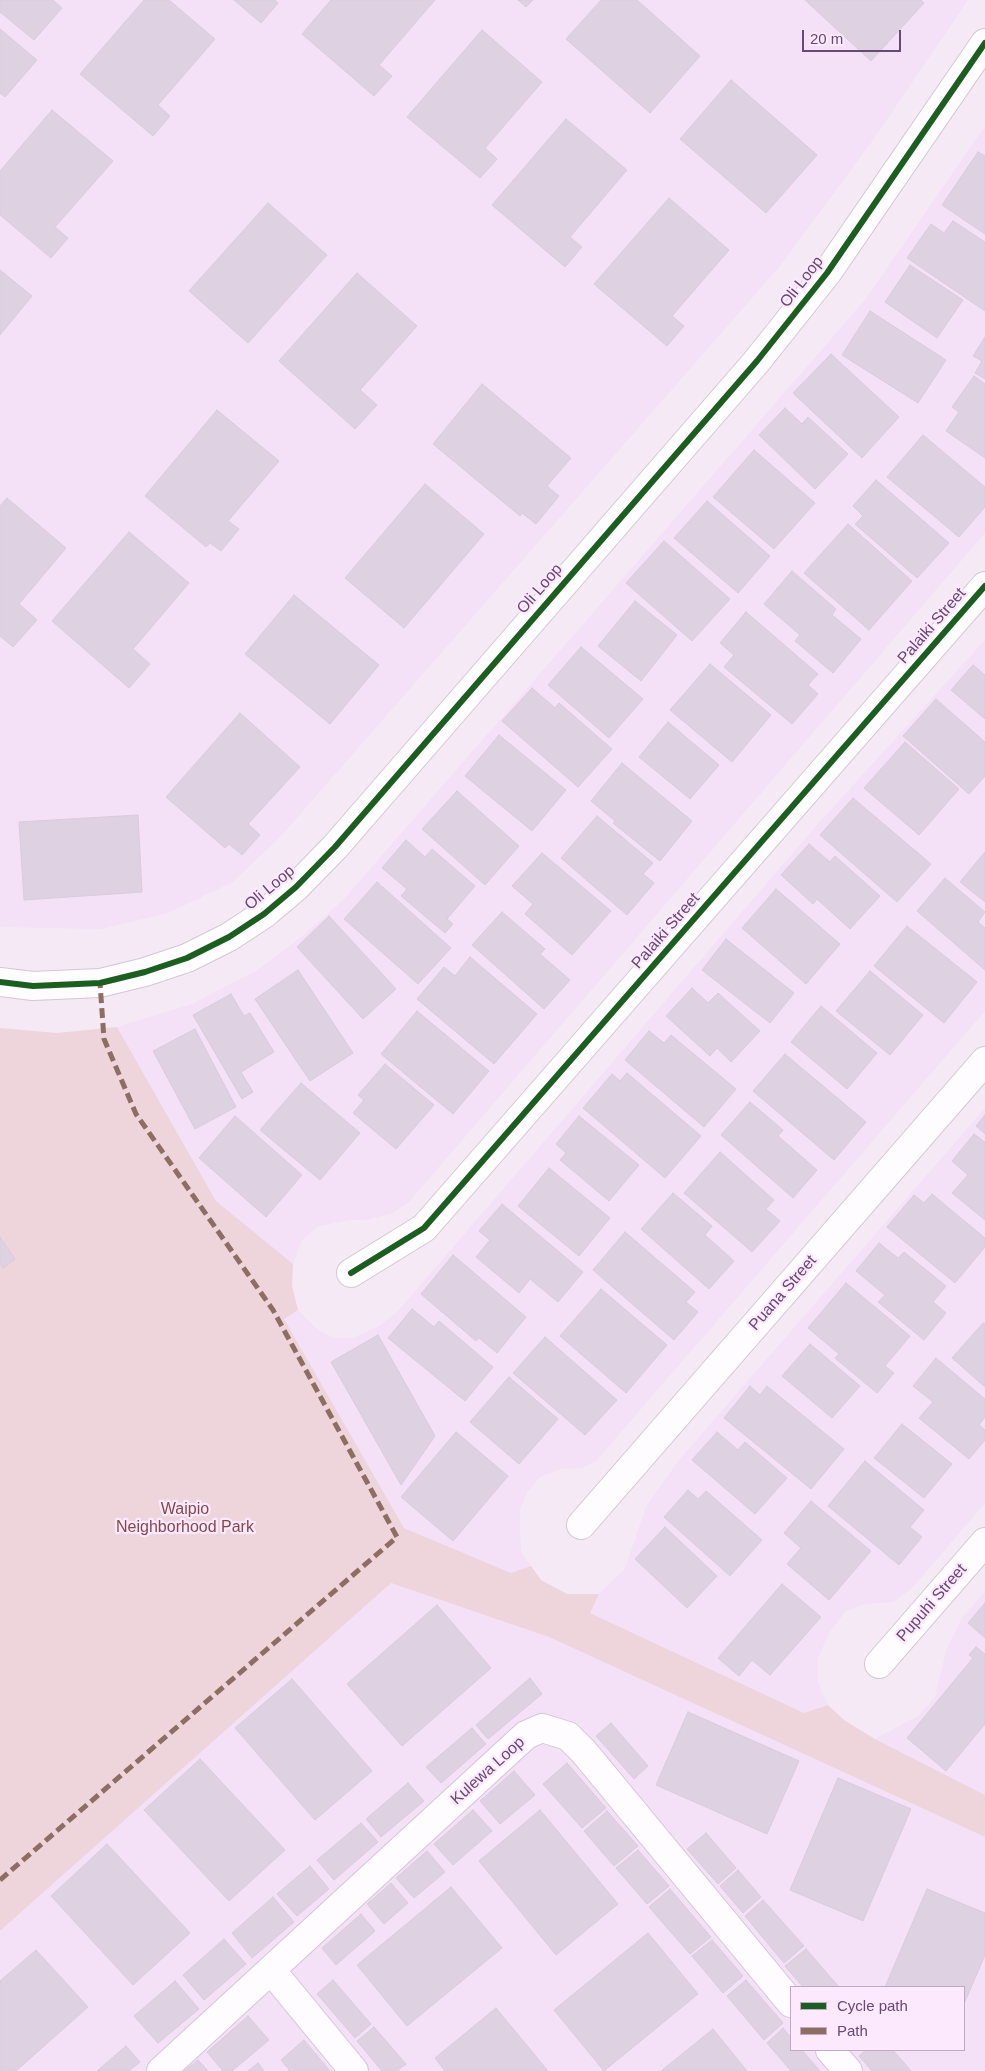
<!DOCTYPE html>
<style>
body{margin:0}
#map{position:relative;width:985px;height:2071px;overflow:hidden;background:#f5e9f5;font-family:Helvetica,sans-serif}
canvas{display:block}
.legend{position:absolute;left:790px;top:1986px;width:175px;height:65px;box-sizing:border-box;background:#fde9fe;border:1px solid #c1a9c6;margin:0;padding:6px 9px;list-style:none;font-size:15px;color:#664a73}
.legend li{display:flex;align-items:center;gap:10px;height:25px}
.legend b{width:25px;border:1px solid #c1a9c6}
.scale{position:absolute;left:802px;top:30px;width:99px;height:22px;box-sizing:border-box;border:2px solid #664a73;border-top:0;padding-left:6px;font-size:15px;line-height:18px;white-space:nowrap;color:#664a73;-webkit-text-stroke:4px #fde9fe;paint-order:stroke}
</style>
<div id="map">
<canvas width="985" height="2071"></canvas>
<ul class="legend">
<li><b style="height:6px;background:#1b5e20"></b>Cycle path</li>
<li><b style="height:6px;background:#8d6e63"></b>Path</li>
</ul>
<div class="scale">20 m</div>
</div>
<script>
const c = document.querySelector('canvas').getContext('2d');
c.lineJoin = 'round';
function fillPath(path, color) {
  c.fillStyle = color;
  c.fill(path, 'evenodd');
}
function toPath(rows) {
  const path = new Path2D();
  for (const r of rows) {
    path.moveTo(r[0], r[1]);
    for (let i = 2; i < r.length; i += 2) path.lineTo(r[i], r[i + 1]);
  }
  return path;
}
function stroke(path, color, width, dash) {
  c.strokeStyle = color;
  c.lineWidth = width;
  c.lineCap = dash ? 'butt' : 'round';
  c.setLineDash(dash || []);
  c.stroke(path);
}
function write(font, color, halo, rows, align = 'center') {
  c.font = font + ' Helvetica,sans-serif';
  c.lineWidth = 4.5;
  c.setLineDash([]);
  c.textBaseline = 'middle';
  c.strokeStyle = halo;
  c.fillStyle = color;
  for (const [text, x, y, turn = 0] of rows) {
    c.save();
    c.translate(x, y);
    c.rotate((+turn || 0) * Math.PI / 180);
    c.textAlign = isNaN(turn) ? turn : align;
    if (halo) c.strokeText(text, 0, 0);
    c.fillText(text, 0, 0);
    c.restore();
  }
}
const residential = toPath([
 [0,0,968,0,873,140,780,266,281,836,233,882,168,913,101,929,0,927],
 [985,126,985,533,408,1203,391,1214,365,1220,349,1220,319,1226,302,1240,293,1264,216,1201,117,1027,192,1004,256,971,304,935,344,899,865,300],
 [985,640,985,1011,596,1461,583,1468,560,1469,540,1477,528,1491,520,1509,520,1533,521,1551,531,1566,511,1573,404,1528,283,1318,298,1310,318,1330,333,1338,353,1338,379,1326,398,1311,816,826],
 [985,1108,985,1503,912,1588,893,1602,865,1604,846,1611,830,1632,818,1658,818,1683,828,1705,804,1713,590,1613,599,1594,624,1570,647,1505,679,1460],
 [391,1583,549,1637,985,1837,985,2071,0,2071,0,1931],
 [791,1987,964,1987,964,2050,791,2050],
 [985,1591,985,1795,875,1739,918,1716,935,1697,946,1651,962,1618]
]);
const green = toPath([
 [117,1027,216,1201,293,1264,292,1286,298,1310,284,1319,404,1528,511,1573,531,1566,541,1580,567,1594,599,1594,590,1613,804,1713,828,1705,844,1720,875,1739,985,1795,985,1837,549,1637,391,1583,0,1931,0,1028,57,1033]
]);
const building = toPath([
 [0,0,53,0,62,8,34,40,0,12,0,0],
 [144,0,169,0,215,39,158,105,170,116,153,136,80,74,144,0],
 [234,0,275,0,278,3,261,23,234,0],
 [331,0,435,0,379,65,392,76,374,96,302,34,331,0],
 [518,0,533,0,526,7,518,0],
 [601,0,637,0,700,56,650,113,566,39,601,0],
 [805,0,921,0,924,3,871,61,805,0],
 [0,29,37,60,5,97,0,93,0,29],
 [482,30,542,82,485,148,497,159,480,178,407,117,482,30],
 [731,80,817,155,766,213,680,139,731,80],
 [52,110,113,161,55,227,68,238,51,258,0,215,0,171,52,110],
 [566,119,627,170,570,237,582,247,565,267,492,205,566,119],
 [978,152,985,156,985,234,942,205,978,152],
 [669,198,729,250,672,316,684,326,667,346,594,284,669,198],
 [268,203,327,255,248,343,189,291,268,203],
 [953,221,985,242,985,311,907,258,931,224,944,233,953,221],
 [910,265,963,300,937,338,885,302,910,265],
 [0,270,32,296,0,335,0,270],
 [357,273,417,326,360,390,377,405,355,429,279,361,357,273],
 [870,311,946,360,918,403,842,355,870,311],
 [985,337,985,379,975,373,982,361,973,356,985,337],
 [831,354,899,417,862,458,793,393,831,354],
 [974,376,985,384,985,458,946,431,959,412,952,407,974,376],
 [482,384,571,458,547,486,559,496,536,524,522,513,520,516,433,444,482,384],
 [785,408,802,424,808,417,848,454,815,489,759,435,785,408],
 [217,410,279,461,228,521,239,529,221,551,210,543,206,547,145,496,217,410],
 [923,435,985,487,985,507,959,537,887,477,923,435],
 [754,450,815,503,774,549,713,497,754,450],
 [876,480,949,543,917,578,855,524,863,516,853,506,876,480],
 [425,484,484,534,404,628,345,578,425,484],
 [7,498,66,548,19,604,37,620,13,647,0,636,0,506,7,498],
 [707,501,770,556,738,593,674,538,707,501],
 [848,524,912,581,869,630,804,573,848,524],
 [129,532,189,583,133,649,150,664,129,688,52,621,129,532],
 [664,541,730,599,692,641,626,583,664,541],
 [792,571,836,609,832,615,861,639,833,673,795,641,800,635,764,604,792,571],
 [294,595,379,665,330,724,245,654,294,595],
 [635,601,677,635,641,681,598,646,635,601],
 [746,612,818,674,808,685,818,694,792,724,724,667,734,655,720,643,746,612],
 [581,647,643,699,609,738,548,685,581,647],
 [710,664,771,715,732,762,670,710,710,664],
 [973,665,985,675,985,719,951,690,973,665],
 [532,688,555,708,559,703,612,749,578,787,502,721,532,688],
 [936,699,985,742,985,776,969,794,903,736,936,699],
 [240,713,300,767,248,824,260,835,242,855,229,844,225,848,166,797,240,713],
 [668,722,719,765,690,799,639,757,668,722],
 [499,735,566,790,532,831,465,776,499,735],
 [905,742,959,789,919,835,864,788,905,742],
 [622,763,692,821,660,861,613,823,615,821,591,801,622,763],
 [457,791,519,846,485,885,422,829,457,791],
 [853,798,931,864,897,902,820,835,853,798],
 [138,815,142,892,24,900,19,822,138,815],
 [597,816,653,863,643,874,654,883,627,915,561,858,597,816],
 [406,840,425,857,432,849,475,886,447,919,453,924,445,933,401,896,407,889,382,868,406,840],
 [809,844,830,862,835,856,880,896,850,929,817,899,813,904,781,875,809,844],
 [985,852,985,902,960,882,985,852],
 [542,853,611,911,572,955,525,914,533,904,512,886,542,853],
 [945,878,985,912,978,922,985,928,985,970,917,911,945,878],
 [377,882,451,948,418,984,344,919,377,882],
 [776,889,840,944,806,984,742,928,776,889],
 [502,912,545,949,540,954,570,980,544,1009,472,945,502,912],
 [329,916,396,989,363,1019,297,947,329,916],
 [907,926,977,982,944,1023,874,966,907,926],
 [726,939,794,993,770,1023,702,970,726,939],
 [470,957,537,1014,494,1064,417,999,444,967,455,976,470,957],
 [298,970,353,1053,310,1081,255,999,298,970],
 [870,971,923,1015,890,1055,836,1011,870,971],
 [692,988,708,1003,718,993,760,1031,731,1062,717,1048,710,1056,666,1016,692,988],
 [231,994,244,1016,250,1013,274,1052,241,1072,253,1092,242,1099,193,1015,231,994],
 [821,1006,877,1053,847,1089,791,1042,821,1006],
 [417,1011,489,1071,453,1114,381,1054,417,1011],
 [195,1029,236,1107,195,1129,153,1051,195,1029],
 [649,1031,664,1043,671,1035,736,1089,704,1127,625,1060,649,1031],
 [785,1054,866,1122,834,1160,753,1091,785,1054],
 [385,1064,434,1105,396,1149,353,1113,364,1100,358,1095,385,1064],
 [627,1073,701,1136,665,1178,583,1108,612,1074,620,1081,627,1073],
 [301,1083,360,1133,320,1180,260,1130,301,1083],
 [750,1102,783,1130,778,1136,817,1170,793,1198,721,1135,750,1102],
 [985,1115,985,1134,976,1126,985,1115],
 [235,1116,302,1175,266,1217,199,1158,235,1116],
 [579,1116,639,1165,609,1201,560,1160,566,1153,556,1144,579,1116],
 [974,1134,985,1142,985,1220,952,1193,968,1175,952,1161,974,1134],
 [720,1152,774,1200,766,1209,780,1221,752,1252,684,1193,720,1152],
 [549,1168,610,1218,579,1256,518,1206,549,1168],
 [673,1193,712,1226,705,1235,734,1261,709,1289,641,1229,673,1193],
 [932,1194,985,1238,985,1247,955,1283,887,1227,914,1195,924,1203,932,1194],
 [502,1204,583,1272,558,1302,530,1279,519,1293,476,1257,490,1240,479,1231,502,1204],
 [625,1232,695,1292,686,1302,698,1312,674,1340,593,1270,625,1232],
 [0,1237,15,1259,3,1268,0,1263,0,1237],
 [879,1243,898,1258,904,1252,946,1286,933,1302,946,1313,924,1340,878,1302,885,1295,856,1271,879,1243],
 [453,1255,526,1317,497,1353,479,1338,476,1341,421,1294,453,1255],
 [846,1283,910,1336,885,1366,894,1373,877,1393,835,1358,839,1354,808,1328,846,1283],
 [601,1289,667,1345,626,1393,560,1336,601,1289],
 [412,1309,434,1327,439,1321,493,1367,465,1401,388,1338,412,1309],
 [983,1323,985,1324,985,1387,952,1358,983,1323],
 [378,1335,435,1436,401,1485,331,1362,378,1335],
 [545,1337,617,1400,585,1435,513,1373,545,1337],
 [810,1344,860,1386,832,1418,782,1376,810,1344],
 [936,1358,985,1399,985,1417,979,1425,985,1430,985,1440,969,1459,919,1418,933,1402,913,1386,936,1358],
 [509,1377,558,1419,519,1464,470,1422,509,1377],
 [750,1386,760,1395,767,1386,844,1449,811,1489,724,1418,750,1386],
 [902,1424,952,1464,924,1498,874,1458,902,1424],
 [456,1432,508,1476,453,1541,401,1497,456,1432],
 [717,1432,738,1450,745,1442,787,1478,755,1514,692,1460,717,1432],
 [865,1461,924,1510,910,1527,922,1537,899,1565,828,1506,865,1461],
 [688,1490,698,1499,706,1491,762,1540,730,1576,664,1517,688,1490],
 [811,1501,871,1551,829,1600,787,1564,801,1548,784,1533,811,1501],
 [665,1527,717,1576,687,1608,635,1559,665,1527],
 [782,1584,821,1617,770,1675,752,1660,739,1676,718,1658,782,1584],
 [985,1603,985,1638,968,1623,985,1603],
 [437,1605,491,1668,402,1746,347,1684,437,1605],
 [976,1647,985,1654,985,1724,946,1771,907,1738,973,1658,969,1655,976,1647],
 [530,1678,542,1694,488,1739,476,1725,530,1678],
 [292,1679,372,1771,315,1820,235,1728,292,1679],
 [688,1712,799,1761,767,1834,656,1785,688,1712],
 [611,1723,648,1766,634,1779,596,1736,611,1723],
 [472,1728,486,1744,441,1783,426,1767,472,1728],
 [200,1759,285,1850,229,1901,144,1810,200,1759],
 [567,1763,606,1808,582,1828,543,1784,567,1763],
 [514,1771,535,1795,500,1824,480,1801,514,1771],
 [838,1778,911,1809,863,1921,790,1890,838,1778],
 [408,1783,424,1801,381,1837,366,1819,408,1783],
 [473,1810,492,1831,453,1865,434,1844,473,1810],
 [540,1810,618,1904,556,1955,479,1861,540,1810],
 [607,1811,638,1846,614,1866,584,1831,607,1811],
 [361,1823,378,1842,334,1880,317,1860,361,1823],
 [706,1833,736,1868,718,1884,687,1849,706,1833],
 [107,1844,190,1933,133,1985,51,1896,107,1844],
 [638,1850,669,1886,647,1904,616,1868,638,1850],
 [427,1851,445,1872,414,1898,396,1878,427,1851],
 [310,1866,329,1889,297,1916,277,1894,310,1866],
 [738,1870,761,1897,743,1913,720,1886,738,1870],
 [391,1883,408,1903,384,1924,367,1904,391,1883],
 [451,1887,502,1948,407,2026,357,1965,451,1887],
 [670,1889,711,1937,690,1954,649,1907,670,1889],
 [927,1889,985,1913,985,1955,964,2004,964,1987,885,1987,927,1889],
 [273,1897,294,1922,252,1958,232,1933,273,1897],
 [763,1900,804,1946,784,1963,745,1916,763,1900],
 [361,1914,375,1931,336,1965,322,1948,361,1914],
 [648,1933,698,1994,604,2071,554,2010,648,1933],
 [224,1939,246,1964,204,2000,183,1975,224,1939],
 [712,1940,743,1976,723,1993,692,1956,712,1940],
 [806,1949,839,1987,803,1987,785,1966,806,1949],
 [36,1950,88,2007,16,2071,0,2071,0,1981,36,1950],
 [333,1980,371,2024,355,2038,317,1994,333,1980],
 [746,1980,783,2023,764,2040,727,1996,746,1980],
 [175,1981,199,2009,158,2043,134,2016,175,1981],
 [496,2008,548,2071,445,2071,435,2058,496,2008],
 [248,2016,269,2040,232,2071,223,2071,207,2052,248,2016],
 [374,2027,406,2064,397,2071,382,2071,357,2041,374,2027],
 [783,2028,791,2038,791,2050,802,2050,820,2071,791,2071,767,2043,783,2028],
 [713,2029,747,2071,661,2071,713,2029],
 [304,2040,330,2071,290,2071,281,2060,304,2040],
 [126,2046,140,2062,129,2071,97,2071,126,2046],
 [866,2050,893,2050,911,2071,872,2071,859,2056,866,2050],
 [198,2060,208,2071,184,2071,198,2060],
 [258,2063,264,2071,248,2071,258,2063]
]);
const minor = toPath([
 [0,982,33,986,100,983,145,972,187,958,229,937,264,914,296,887,335,847,757,361,827,273,985,43],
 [351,1273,424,1228,985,586],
 [581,1525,985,1061],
 [879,1664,985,1542],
 [271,1970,354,2071],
 [830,2050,848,2071],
 [161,2071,526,1735,542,1728,568,1736,584,1752,791,2003]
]);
const quiet = toPath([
 [0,1880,397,1537,273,1310,136,1114,104,1039,100,983]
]);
const cycleway = toPath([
 [0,982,33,986,100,983,145,972,187,958,229,937,264,914,296,887,335,847,757,361,827,273,985,43],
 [351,1273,424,1228,985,586]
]);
const streetNames = [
 ["Oli Loop",802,282,-52],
 ["Oli Loop",540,589,-49],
 ["Palaiki Street",932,626,-49],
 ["Oli Loop",270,888,-40],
 ["Palaiki Street",666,931,-49],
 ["Puana Street",783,1293,-49],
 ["Pupuhi Street",932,1603,-49],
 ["Kulewa Loop",488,1771,-42]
];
const parkNames = [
 ["Waipio",185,1510],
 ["Neighborhood Park",185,1528]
];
fillPath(residential, '#f4e0f7');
fillPath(green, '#eed4db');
fillPath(building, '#ded1e2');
stroke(building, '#dbcbde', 1);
stroke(minor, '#d3c7d5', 30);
stroke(minor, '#fefcfe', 28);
stroke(quiet, '#8d6e63', 5, [10, 5]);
stroke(cycleway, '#1b5e20', 6);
write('16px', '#664a73', '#fde9fe', streetNames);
write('16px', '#844a48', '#fde9fe', parkNames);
</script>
